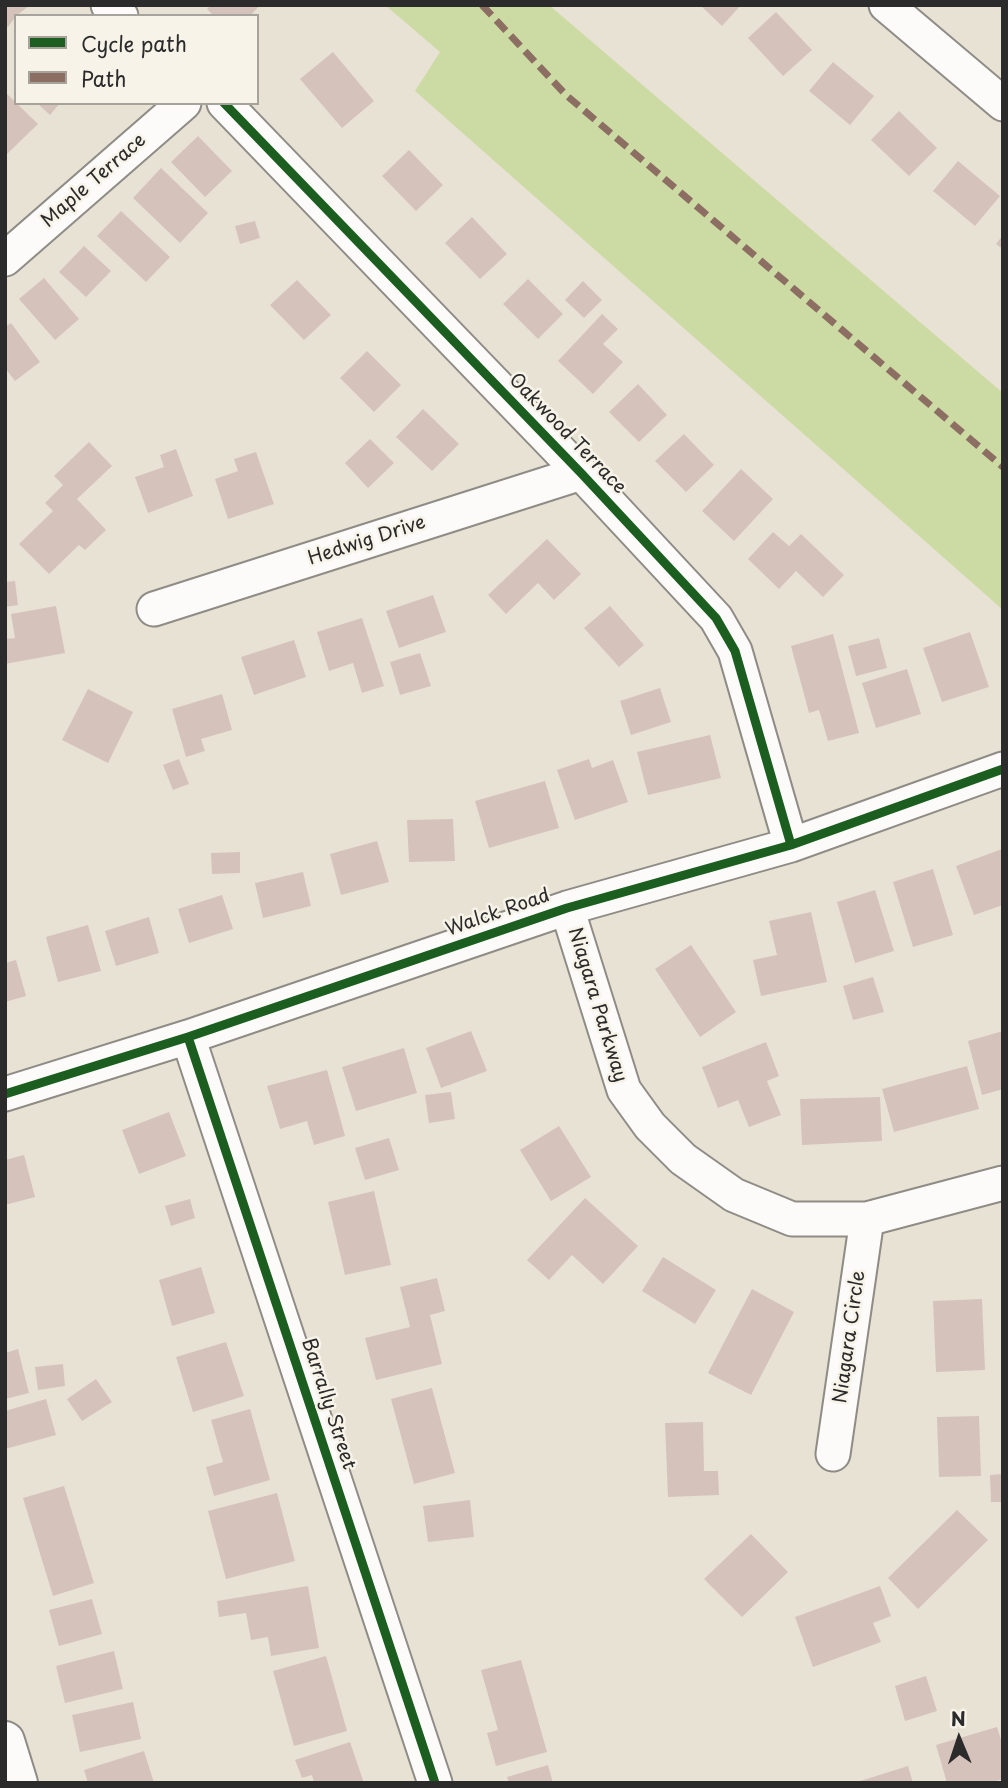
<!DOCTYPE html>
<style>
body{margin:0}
#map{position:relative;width:1008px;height:1788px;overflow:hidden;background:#e8e2d5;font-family:"Playpen Sans",sans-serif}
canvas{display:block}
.frame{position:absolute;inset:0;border:7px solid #2b2b2b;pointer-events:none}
.legend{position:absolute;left:14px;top:14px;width:245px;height:91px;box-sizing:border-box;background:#f7f3e8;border:2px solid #a5a39c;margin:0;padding:9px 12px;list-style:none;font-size:21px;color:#2b2b2b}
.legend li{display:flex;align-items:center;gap:14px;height:35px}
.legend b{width:35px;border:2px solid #a5a39c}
.north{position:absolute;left:924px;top:1704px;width:70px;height:70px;-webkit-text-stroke:5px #f7f3e8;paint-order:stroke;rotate:358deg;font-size:19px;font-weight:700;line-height:28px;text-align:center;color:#2b2b2b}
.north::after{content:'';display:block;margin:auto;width:24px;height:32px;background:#2b2b2b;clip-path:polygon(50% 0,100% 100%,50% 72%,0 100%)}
</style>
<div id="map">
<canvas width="1008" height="1788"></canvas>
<div class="frame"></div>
<ul class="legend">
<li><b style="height:9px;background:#1b5e20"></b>Cycle path</li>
<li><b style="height:9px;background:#8d6e63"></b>Path</li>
</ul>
<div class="north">N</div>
</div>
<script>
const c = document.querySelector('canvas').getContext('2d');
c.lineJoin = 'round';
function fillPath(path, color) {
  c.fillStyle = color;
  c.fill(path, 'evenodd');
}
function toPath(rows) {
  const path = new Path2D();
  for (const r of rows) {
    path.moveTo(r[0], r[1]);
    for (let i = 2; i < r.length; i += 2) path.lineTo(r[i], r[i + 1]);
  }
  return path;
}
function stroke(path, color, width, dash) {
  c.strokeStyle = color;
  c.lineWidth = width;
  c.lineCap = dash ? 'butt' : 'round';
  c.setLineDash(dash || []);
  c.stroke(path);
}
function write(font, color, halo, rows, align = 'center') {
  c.font = font + ' "Playpen Sans",sans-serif';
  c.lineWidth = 5;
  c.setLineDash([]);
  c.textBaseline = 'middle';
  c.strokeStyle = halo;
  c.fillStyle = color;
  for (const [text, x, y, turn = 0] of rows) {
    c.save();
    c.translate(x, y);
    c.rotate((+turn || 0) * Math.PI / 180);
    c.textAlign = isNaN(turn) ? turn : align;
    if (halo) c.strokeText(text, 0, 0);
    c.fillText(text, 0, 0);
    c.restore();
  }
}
const green = toPath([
 [385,5,549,5,1003,393,1003,610,415,91,440,52]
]);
const building = toPath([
 [5,5,30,5,16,16,8,27,5,24],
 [211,5,260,5,250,16,214,16,207,9],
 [700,5,741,5,722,26],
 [776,12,812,50,783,76,748,38],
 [333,52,374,101,342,128,300,79],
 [833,62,874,96,850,125,809,91],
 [5,92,38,124,5,156],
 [37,103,60,103,50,115],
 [899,111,937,148,909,176,871,140],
 [198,136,232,171,205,197,171,162],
 [409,150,443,185,416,211,382,176],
 [958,161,1000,196,975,226,933,191],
 [161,168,208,213,180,243,133,198],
 [121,211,170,257,146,282,97,236],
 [472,217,507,254,480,279,445,243],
 [255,221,260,238,240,244,235,226],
 [1003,235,1003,249,996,244],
 [84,246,111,271,86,297,59,272],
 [44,278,79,319,55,340,19,299],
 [528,279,563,314,538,339,503,304],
 [297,280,331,315,304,340,270,305],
 [583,281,602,300,584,318,565,300],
 [602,314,618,329,603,344,623,362,593,394,558,361],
 [11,323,40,362,15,381,5,368,5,327],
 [367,351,401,385,374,412,340,378],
 [638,384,667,415,639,442,609,412],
 [423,409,459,444,432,471,396,437],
 [684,434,714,465,686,492,655,461],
 [370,439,394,463,368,488,345,463],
 [89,442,112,466,77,499,106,530,85,550,79,545,49,574,19,544,53,511,45,503,63,485,54,476],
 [176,449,193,496,148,513,135,477,164,467,160,455],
 [256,452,274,504,228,519,215,479,238,471,234,459],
 [741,469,773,499,734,541,702,511],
 [773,532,789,546,801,534,844,575,823,597,796,571,779,589,748,559],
 [547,539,581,574,554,600,538,583,506,614,488,595],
 [15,581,18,605,5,607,5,582],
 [433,595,446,632,399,648,386,611],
 [56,606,65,653,5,664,5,639,15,638,11,614],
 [610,606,644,645,619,667,584,628],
 [362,618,384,686,362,693,353,663,329,671,317,632],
 [970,632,989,687,942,702,923,648],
 [833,634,859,733,828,741,819,710,809,713,791,646],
 [879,638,887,668,856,676,848,646],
 [294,640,306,677,254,695,241,657],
 [420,653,431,686,400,695,390,662],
 [907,669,921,714,876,728,862,683],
 [660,688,671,722,631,735,620,701],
 [88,689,133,712,108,763,62,740],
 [222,694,232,730,201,739,205,751,186,757,172,709],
 [710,735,721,778,648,795,637,752],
 [179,759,189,784,173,790,163,765],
 [589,759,592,768,613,760,628,802,575,820,557,770],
 [545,781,559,828,489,848,475,801],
 [453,819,455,861,409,862,407,820],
 [377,841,389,882,341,895,330,854],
 [1002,849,1003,905,974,915,956,866],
 [240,852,240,873,212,874,211,853],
 [933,869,953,935,913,947,893,882],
 [303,872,311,906,263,918,255,883],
 [875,890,894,951,855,963,837,902],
 [222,895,233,929,189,943,178,909],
 [811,912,827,982,761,996,753,960,777,955,769,921],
 [149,917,159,953,116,966,105,931],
 [88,925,101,971,58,982,46,937],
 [691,945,736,1012,700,1037,655,969],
 [16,960,26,996,5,1002,5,963],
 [873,977,884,1012,853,1020,843,986],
 [471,1031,487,1071,441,1088,426,1048],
 [1003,1031,1003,1089,982,1095,968,1041],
 [766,1042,779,1076,767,1081,781,1115,749,1127,738,1100,718,1108,702,1067],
 [404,1048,417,1093,356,1111,342,1067],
 [967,1066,979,1109,894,1132,882,1089],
 [327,1070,345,1136,314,1145,307,1121,280,1129,267,1086],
 [451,1092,455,1119,429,1123,425,1095],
 [880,1097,882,1141,802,1145,800,1099],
 [169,1112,186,1156,139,1174,122,1130],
 [559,1126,591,1177,551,1201,520,1150],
 [389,1138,399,1170,365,1180,355,1148],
 [24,1155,35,1197,5,1205,5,1160],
 [374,1191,391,1265,345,1275,328,1202],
 [585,1198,638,1246,603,1284,572,1255,549,1280,527,1260],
 [190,1199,195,1218,171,1226,165,1206],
 [663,1257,716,1290,695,1324,642,1291],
 [201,1267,215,1313,172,1326,159,1280],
 [437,1278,445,1311,430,1315,442,1364,376,1380,365,1338,410,1327,400,1287],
 [752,1289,794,1312,751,1395,708,1373],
 [982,1299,985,1370,936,1372,933,1301],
 [226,1342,244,1396,193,1412,176,1357],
 [18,1349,29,1393,5,1399,5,1353],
 [63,1364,65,1386,38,1390,35,1367],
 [96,1379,112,1402,82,1421,67,1399],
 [432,1388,455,1473,414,1484,391,1399],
 [46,1399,56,1435,5,1449,5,1411],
 [250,1409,270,1480,214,1496,206,1467,223,1462,211,1420],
 [979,1416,981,1476,939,1477,937,1417],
 [703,1422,704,1471,718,1471,719,1495,668,1497,665,1423],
 [1003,1474,1003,1502,991,1502,990,1475],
 [64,1486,94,1583,53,1596,23,1498],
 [277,1493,295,1561,226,1579,208,1511],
 [470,1500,474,1537,428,1542,423,1506],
 [957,1510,988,1540,918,1609,888,1578],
 [751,1534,788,1572,742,1617,704,1579],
 [308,1586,319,1648,271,1656,268,1637,251,1640,246,1613,219,1617,217,1601],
 [880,1586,891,1616,873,1623,881,1642,813,1667,795,1617],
 [92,1599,102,1634,59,1646,49,1610],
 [114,1651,123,1689,65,1703,56,1666],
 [326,1656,347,1731,294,1746,273,1671],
 [521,1660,547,1752,496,1766,487,1733,498,1730,481,1670],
 [926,1676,937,1711,905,1721,895,1686],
 [133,1702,141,1739,80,1752,72,1715],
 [997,1727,1003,1746,1003,1779,989,1783,947,1783,936,1745],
 [350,1742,364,1783,314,1783,312,1775,302,1778,295,1760],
 [144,1751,154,1783,88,1783,84,1770],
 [548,1765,553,1783,509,1783,507,1777],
 [908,1766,913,1783,857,1783,857,1782]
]);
const street = toPath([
 [108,5,121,16],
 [886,5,1003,104],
 [224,103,581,473,716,618,735,651,791,845],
 [5,259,184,103],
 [154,609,581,473],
 [567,908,624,1090,650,1126,683,1159,734,1195,792,1219,867,1219,1003,1183],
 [188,1037,435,1783],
 [5,1094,188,1037,567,908,791,845,1003,769],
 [833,1454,867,1219]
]);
const secondary = toPath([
 [5,1741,18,1783]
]);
const quiet = toPath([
 [482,5,566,95,1003,467]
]);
const cycleway = toPath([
 [224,103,581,473,716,618,735,651,791,845],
 [188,1037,435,1783],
 [5,1094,188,1037,567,908,791,845,1003,769]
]);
const streetNames = [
 ["Maple Terrace",94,181,-41],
 ["Oakwood Terrace",567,434,46],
 ["Hedwig Drive",367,541,-18],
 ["Walck Road",498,913,-19],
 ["Niagara Parkway",597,1005,73],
 ["Niagara Circle",850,1337,-82],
 ["Barrally Street",328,1404,72]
];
fillPath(green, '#ccdba4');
fillPath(building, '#d5c3bb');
stroke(street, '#8f8c86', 37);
stroke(secondary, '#8f8c86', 42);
stroke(street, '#fcfbf9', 33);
stroke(secondary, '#fcfbf9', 38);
stroke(quiet, '#8d6e63', 7, [14, 7]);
stroke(cycleway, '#1b5e20', 9);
write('19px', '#2b2b2b', '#f7f3e8', streetNames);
</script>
